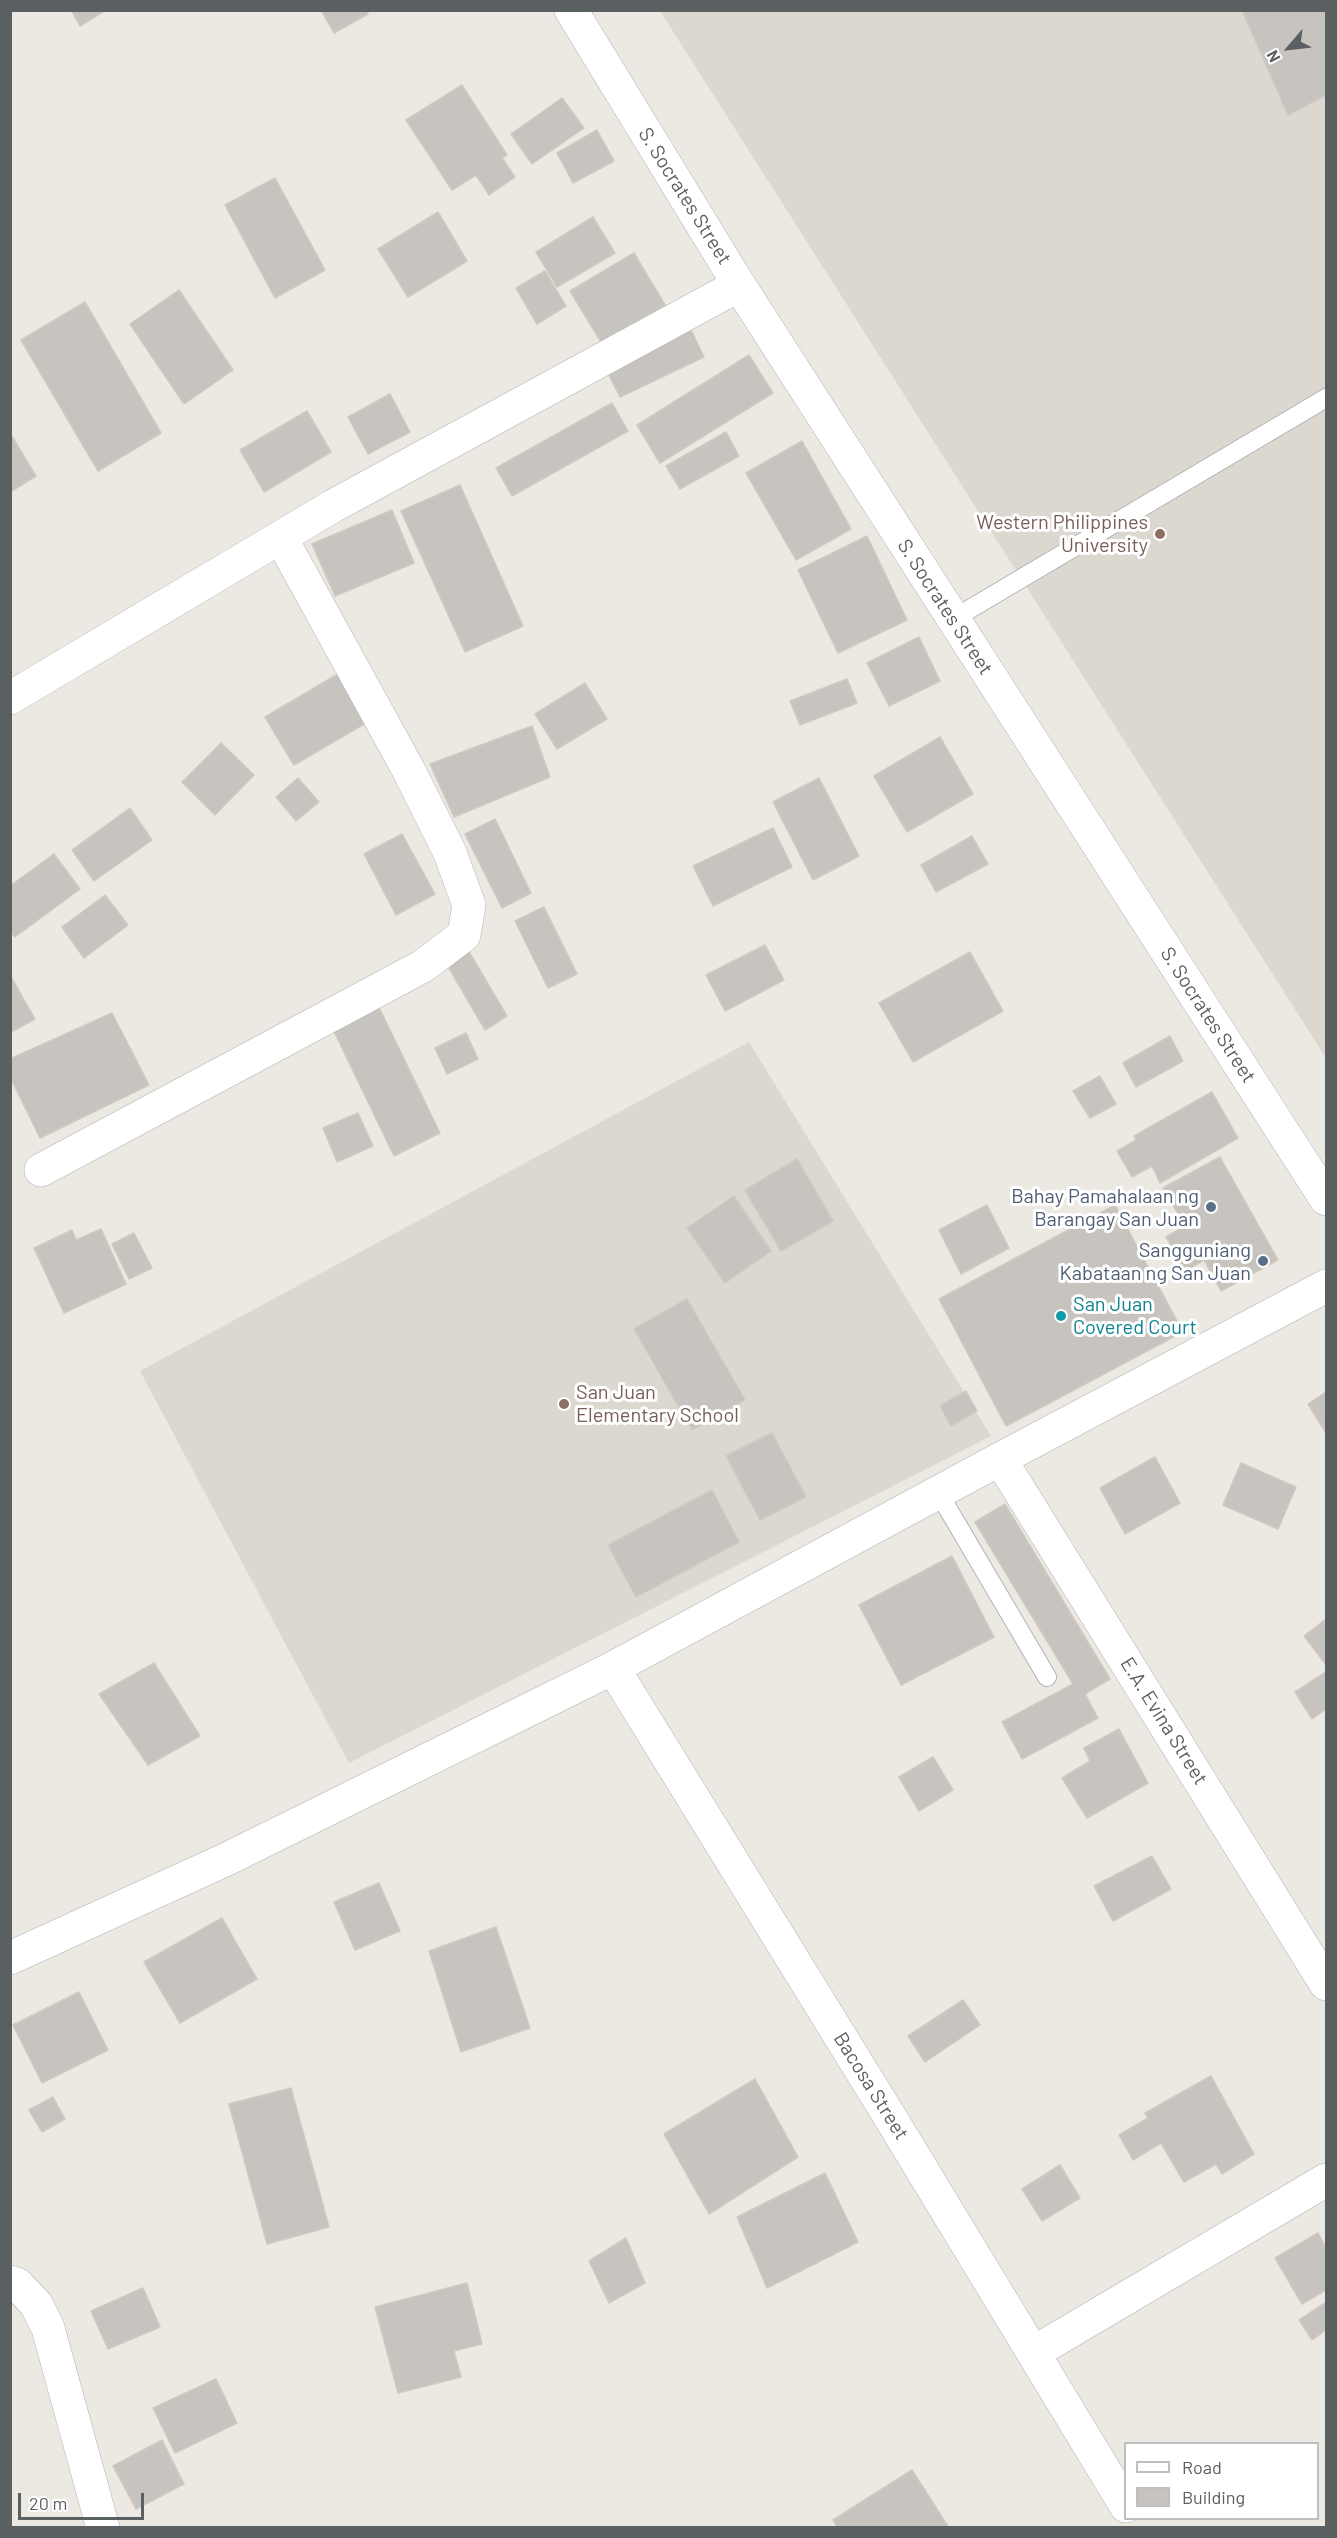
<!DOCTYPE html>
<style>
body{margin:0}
#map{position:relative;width:1337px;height:2538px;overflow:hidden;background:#ece8e2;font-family:Barlow,sans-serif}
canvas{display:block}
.frame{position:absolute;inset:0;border:12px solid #5a5f62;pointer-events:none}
.legend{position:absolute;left:1124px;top:2442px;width:195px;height:78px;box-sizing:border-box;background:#fff;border:2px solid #bdbfc0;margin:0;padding:8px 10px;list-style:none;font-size:18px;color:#5a5f62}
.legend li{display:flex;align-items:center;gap:12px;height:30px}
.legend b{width:30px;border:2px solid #bdbfc0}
.north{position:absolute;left:1259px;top:18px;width:60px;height:60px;-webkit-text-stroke:4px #fff;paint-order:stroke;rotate:242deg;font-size:16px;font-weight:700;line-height:24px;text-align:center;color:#5a5f62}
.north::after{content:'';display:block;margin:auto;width:21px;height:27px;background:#5a5f62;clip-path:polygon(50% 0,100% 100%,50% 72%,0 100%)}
.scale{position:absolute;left:18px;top:2493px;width:126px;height:27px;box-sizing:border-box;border:3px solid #5a5f62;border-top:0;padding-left:8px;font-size:18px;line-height:21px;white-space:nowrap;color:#5a5f62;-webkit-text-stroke:4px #fff;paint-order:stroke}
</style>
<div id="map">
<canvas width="1337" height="2538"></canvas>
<div class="frame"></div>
<ul class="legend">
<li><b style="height:8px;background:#fff"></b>Road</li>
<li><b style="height:16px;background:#c7c3be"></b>Building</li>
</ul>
<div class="north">N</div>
<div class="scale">20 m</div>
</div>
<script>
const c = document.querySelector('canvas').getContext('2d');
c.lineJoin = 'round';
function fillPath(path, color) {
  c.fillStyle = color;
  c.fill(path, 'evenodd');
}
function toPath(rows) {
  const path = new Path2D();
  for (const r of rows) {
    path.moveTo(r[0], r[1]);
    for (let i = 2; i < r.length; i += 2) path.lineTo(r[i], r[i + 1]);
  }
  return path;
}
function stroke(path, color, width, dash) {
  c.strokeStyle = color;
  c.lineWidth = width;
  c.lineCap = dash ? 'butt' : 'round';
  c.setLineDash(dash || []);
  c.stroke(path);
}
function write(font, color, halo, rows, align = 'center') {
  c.font = font + ' Barlow,sans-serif';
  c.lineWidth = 6;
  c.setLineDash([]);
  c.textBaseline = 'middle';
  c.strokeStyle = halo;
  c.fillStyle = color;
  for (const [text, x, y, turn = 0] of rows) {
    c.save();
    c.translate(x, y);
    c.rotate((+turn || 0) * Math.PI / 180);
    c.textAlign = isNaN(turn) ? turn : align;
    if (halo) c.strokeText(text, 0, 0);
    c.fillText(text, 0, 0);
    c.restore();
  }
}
const education = toPath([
 [660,11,1326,11,1326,1058],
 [749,1042,991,1436,349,1763,140,1371]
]);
const building = toPath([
 [71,10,106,10,80,26,71,10],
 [321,10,367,10,368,14,334,33,321,10],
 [1242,10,1326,10,1326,95,1288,115,1242,10],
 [462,85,507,155,502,158,515,177,489,195,476,175,452,190,406,120,462,85],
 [562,98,584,128,532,164,511,134,562,98],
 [597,130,614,161,573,183,557,153,597,130],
 [275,178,325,270,275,298,225,205,275,178],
 [438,212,467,261,408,297,378,249,438,212],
 [593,217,615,253,557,287,536,252,593,217],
 [634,253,665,305,601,342,570,291,634,253],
 [545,271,566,306,537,324,516,288,545,271],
 [179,290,233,370,184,404,130,324,179,290],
 [85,302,161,433,98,471,21,340,85,302],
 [691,330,704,357,620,397,607,371,691,330],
 [749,355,773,393,660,463,637,425,749,355],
 [390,394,410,432,368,454,348,417,390,394],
 [612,403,628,431,512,496,496,468,612,403],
 [307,411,331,452,264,492,240,450,307,411],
 [726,432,739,456,680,489,666,466,726,432],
 [10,433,36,476,10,492,10,433],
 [802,441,851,529,796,560,746,473,802,441],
 [460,485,523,626,465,652,401,511,460,485],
 [392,510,414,563,335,596,312,544,392,510],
 [867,536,907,620,838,653,798,570,867,536],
 [919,637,940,681,889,706,867,663,919,637],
 [338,674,366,723,294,765,265,717,338,674],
 [847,679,857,703,800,725,790,701,847,679],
 [585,683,607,719,557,749,535,714,585,683],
 [532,726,550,777,454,817,430,764,532,726],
 [940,737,973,794,907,832,874,776,940,737],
 [221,743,254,775,215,815,182,782,221,743],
 [298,778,319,802,296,821,276,797,298,778],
 [819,778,859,856,813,880,773,802,819,778],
 [130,808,152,840,94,881,72,850,130,808],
 [495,819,531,893,502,908,465,834,495,819],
 [773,828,792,867,713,906,693,866,773,828],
 [402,834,435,894,396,915,364,854,402,834],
 [972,836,988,864,936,892,921,865,972,836],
 [54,854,80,889,15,937,10,931,10,886,54,854],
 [105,895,128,925,84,958,62,927,105,895],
 [544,907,577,974,548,988,515,921,544,907],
 [765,945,784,980,725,1011,706,975,765,945],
 [468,950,507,1016,485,1030,446,963,468,950],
 [970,952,1003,1011,913,1062,879,1003,970,952],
 [10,975,35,1019,13,1031,10,1027,10,975],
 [375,999,440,1133,394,1156,329,1021,375,999],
 [112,1013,149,1085,40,1138,10,1077,10,1059,112,1013],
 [466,1033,478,1059,447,1074,435,1048,466,1033],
 [1170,1036,1183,1061,1136,1087,1123,1063,1170,1036],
 [1100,1076,1116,1104,1090,1118,1073,1091,1100,1076],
 [1212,1092,1238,1138,1160,1183,1152,1166,1132,1177,1117,1151,1136,1140,1134,1136,1212,1092],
 [358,1113,373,1146,337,1162,323,1128,358,1113],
 [1220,1157,1278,1260,1221,1291,1204,1260,1186,1271,1166,1237,1185,1226,1163,1188,1220,1157],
 [797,1159,833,1221,781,1251,745,1190,797,1159],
 [734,1196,771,1251,725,1283,687,1228,734,1196],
 [987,1205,1009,1248,961,1274,939,1230,987,1205],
 [1115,1205,1183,1332,1006,1426,939,1299,1115,1205],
 [101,1229,126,1284,64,1313,34,1248,72,1230,76,1240,101,1229],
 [134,1233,152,1268,129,1279,112,1244,134,1233],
 [687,1299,745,1400,692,1430,634,1329,687,1299],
 [966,1391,977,1411,951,1426,940,1406,966,1391],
 [1326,1392,1326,1433,1308,1404,1326,1392],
 [772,1433,806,1497,760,1520,726,1456,772,1433],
 [1155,1457,1180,1503,1125,1534,1100,1488,1155,1457],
 [1241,1463,1296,1487,1278,1529,1223,1505,1241,1463],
 [712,1490,739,1542,636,1597,608,1545,712,1490],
 [1005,1504,1110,1679,1085,1694,1098,1718,1022,1759,1002,1722,1073,1684,975,1522,1005,1504],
 [952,1556,994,1637,901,1685,859,1605,952,1556],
 [1326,1619,1326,1665,1304,1636,1326,1619],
 [154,1663,200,1736,148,1765,99,1694,154,1663],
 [1326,1672,1326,1709,1312,1719,1295,1692,1326,1672],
 [1119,1729,1148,1783,1087,1818,1062,1778,1090,1761,1084,1748,1119,1729],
 [933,1757,953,1790,919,1811,899,1777,933,1757],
 [1152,1856,1171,1889,1113,1921,1094,1886,1152,1856],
 [379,1883,400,1931,355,1950,334,1902,379,1883],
 [222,1918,257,1979,180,2023,144,1962,222,1918],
 [496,1927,530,2028,461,2052,429,1951,496,1927],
 [79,1992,108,2050,42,2083,13,2025,79,1992],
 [963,2000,980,2025,925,2062,908,2036,963,2000],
 [1211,2076,1254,2154,1222,2174,1216,2164,1184,2182,1161,2143,1133,2160,1119,2135,1148,2118,1145,2113,1211,2076],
 [755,2079,798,2157,709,2214,664,2134,755,2079],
 [291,2088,329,2227,267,2244,229,2104,291,2088],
 [53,2097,65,2119,42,2132,29,2110,53,2097],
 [1060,2165,1080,2198,1042,2221,1022,2189,1060,2165],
 [825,2173,858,2242,767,2288,737,2217,825,2173],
 [1318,2233,1326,2248,1326,2290,1302,2304,1275,2258,1318,2233],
 [626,2238,645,2283,609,2303,589,2261,626,2238],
 [467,2283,482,2344,454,2351,461,2377,398,2393,375,2307,467,2283],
 [143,2288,160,2327,108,2349,91,2311,143,2288],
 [1326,2302,1326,2330,1312,2340,1299,2320,1326,2302],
 [216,2379,237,2423,175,2453,153,2408,216,2379],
 [162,2440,184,2484,136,2509,113,2466,162,2440],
 [912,2470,949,2528,838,2528,833,2520,912,2470]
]);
const lane = toPath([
 [953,619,1326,398],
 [938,1492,1047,1677]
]);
const street = toPath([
 [10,698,333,506,739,285],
 [41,1170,423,966,464,935,469,905,450,853,408,769,281,538],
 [1000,1459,1326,1984],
 [613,1668,893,2122,1126,2506],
 [10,1958,227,1859,613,1668,1000,1459,1326,1286],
 [10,2282,17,2284,36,2304,48,2328,103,2528],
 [1033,2353,1326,2180]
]);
const secondary = toPath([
 [571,10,739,285,1326,1199]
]);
const markers = [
 [1160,534,6,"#8d6e63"],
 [1211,1207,6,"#5c6f8a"],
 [1263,1261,6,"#5c6f8a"],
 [1061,1316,6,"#0f9aa8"],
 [564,1404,6,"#8d6e63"]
];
const streetNames = [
 ["S. Socrates Street",685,196,58],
 ["S. Socrates Street",945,607,57],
 ["S. Socrates Street",1208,1015,57],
 ["E.A. Evina Street",1164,1721,58],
 ["Bacosa Street",871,2086,58]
];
const educationNames = [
 ["Western Philippines",1148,522],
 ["University",1148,545],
 ["San Juan",576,1392,"left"],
 ["Elementary School",576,1415,"left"]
];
const serviceNames = [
 ["Bahay Pamahalaan ng",1199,1196],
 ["Barangay San Juan",1199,1219],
 ["Sangguniang",1251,1250],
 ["Kabataan ng San Juan",1251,1273]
];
const cultureNames = [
 ["San Juan",1073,1304],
 ["Covered Court",1073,1327]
];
fillPath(education, '#dcd8d0');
fillPath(building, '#c7c3be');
stroke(building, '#d0c9c1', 1.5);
stroke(lane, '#afb3b6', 20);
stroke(street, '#afb3b6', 34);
stroke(secondary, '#afb3b6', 34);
stroke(lane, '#fff', 18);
stroke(street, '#fff', 33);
stroke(secondary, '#fff', 33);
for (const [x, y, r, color] of markers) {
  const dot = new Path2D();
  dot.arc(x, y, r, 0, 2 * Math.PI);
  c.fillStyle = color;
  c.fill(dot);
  stroke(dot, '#fff', 2);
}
write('20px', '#5a5f62', '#fff', streetNames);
write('20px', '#785e54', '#fff', educationNames, 'right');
write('20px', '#4e5e75', '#fff', serviceNames, 'right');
write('20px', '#0d838f', '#fff', cultureNames, 'left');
</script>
